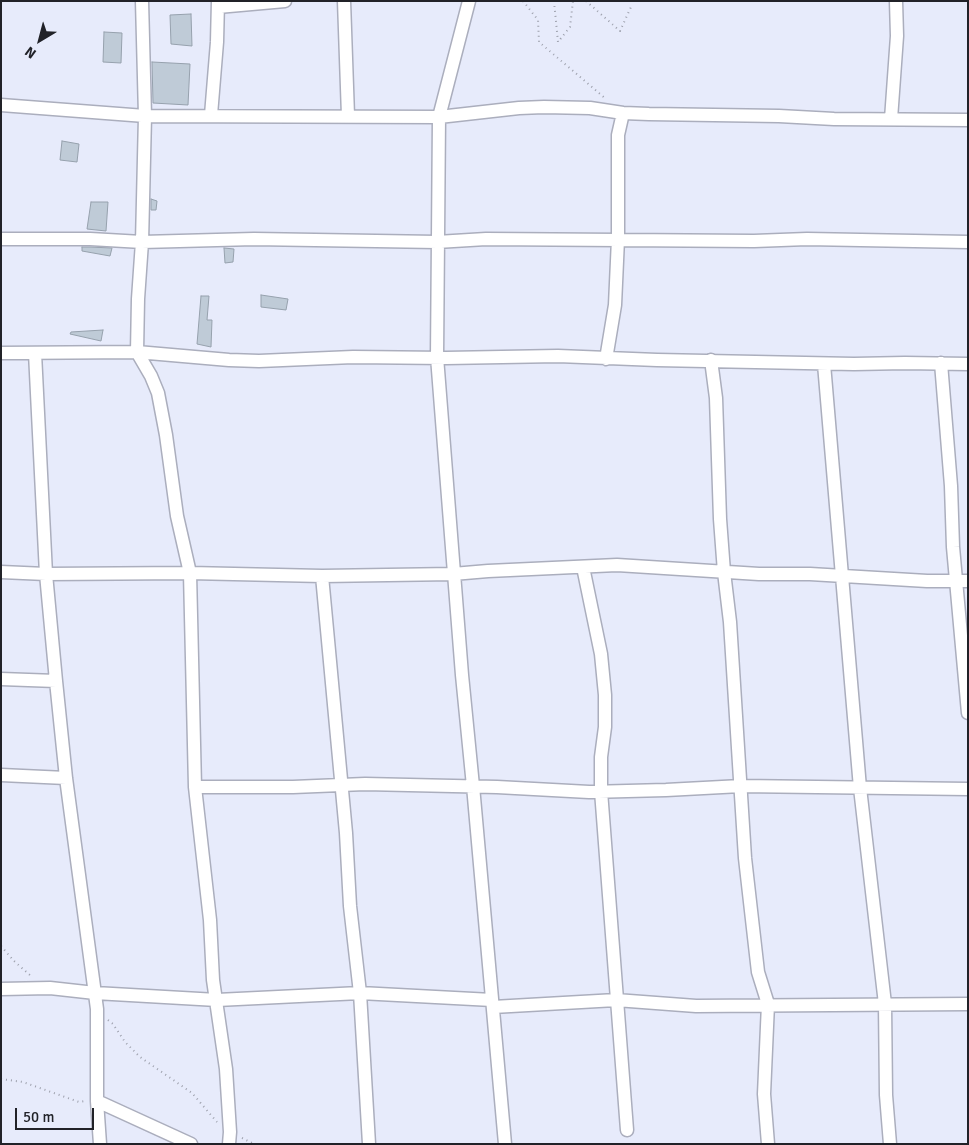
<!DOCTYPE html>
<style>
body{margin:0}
#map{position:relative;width:969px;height:1145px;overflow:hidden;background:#e7ebfb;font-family:Signika,sans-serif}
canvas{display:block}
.frame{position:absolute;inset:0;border:2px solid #212228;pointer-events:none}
.north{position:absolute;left:15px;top:15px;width:50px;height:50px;-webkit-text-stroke:4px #e7ebfb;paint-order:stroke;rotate:217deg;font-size:14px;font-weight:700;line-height:20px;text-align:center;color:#212228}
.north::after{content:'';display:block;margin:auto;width:18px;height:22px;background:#212228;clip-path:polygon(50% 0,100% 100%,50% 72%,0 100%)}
.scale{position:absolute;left:15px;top:1108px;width:79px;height:22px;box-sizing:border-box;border:2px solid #212228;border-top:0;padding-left:6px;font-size:15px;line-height:18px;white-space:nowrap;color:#212228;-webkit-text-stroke:4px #e7ebfb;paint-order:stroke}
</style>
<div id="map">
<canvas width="969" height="1145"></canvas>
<div class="frame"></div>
<div class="north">N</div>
<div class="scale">50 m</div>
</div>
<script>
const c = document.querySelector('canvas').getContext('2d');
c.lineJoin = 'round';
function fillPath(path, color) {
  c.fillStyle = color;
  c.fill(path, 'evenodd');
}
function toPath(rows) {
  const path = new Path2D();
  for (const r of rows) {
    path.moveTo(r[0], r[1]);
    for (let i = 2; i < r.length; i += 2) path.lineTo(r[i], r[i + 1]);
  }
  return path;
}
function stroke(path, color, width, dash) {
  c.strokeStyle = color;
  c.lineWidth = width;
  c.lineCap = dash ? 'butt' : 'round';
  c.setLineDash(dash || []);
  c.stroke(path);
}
const building = toPath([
 [191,14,192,46,171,44,170,15,191,14],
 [104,32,122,33,121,63,103,62,104,32],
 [152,62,190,64,188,105,153,103,152,62],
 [62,141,79,144,77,162,60,160,62,141],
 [151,199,157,201,156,210,151,210,151,199],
 [91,202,108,202,106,231,87,229,91,202],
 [82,247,90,247,112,248,110,256,82,251,82,247],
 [224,248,234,249,233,262,225,263,224,248],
 [261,295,288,299,286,310,261,307,261,295],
 [201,296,209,296,207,320,212,320,211,347,197,344,201,296],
 [103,330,101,341,70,334,71,332,103,330]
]);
const path = toPath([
 [523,1,538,20,539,42,606,99],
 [554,1,558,42,570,27,573,1],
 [586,1,620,31,631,7],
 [1,946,14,961,31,976],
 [108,1020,113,1024,125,1042,140,1057,192,1093,217,1122],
 [1,1079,23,1082,79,1102,85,1101],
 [242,1138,254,1144]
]);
const street = toPath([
 [142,1,145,116,142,242,138,299,137,352,151,376,158,393,166,435,177,516,190,573,195,787,210,920,213,980,226,1069,230,1132,229,1144],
 [344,1,348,116],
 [469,1,439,117,437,357,462,675,473,786,505,1144],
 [218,7,285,1],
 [1,105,145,116,439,117,519,108,544,107,590,108,623,113,649,114,779,116,834,119,968,120],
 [211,115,217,42,218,1],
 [891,119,897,36,896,1],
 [1,239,90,239,142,242,254,239,437,242,486,239,754,241,807,239,968,242],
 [1,353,137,352,229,360,259,361,353,357,446,358,558,356,657,360,854,364,905,363,968,364],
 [35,353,46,574,56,681,66,778,97,1009,97,1101,100,1144],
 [606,359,615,305,618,239,618,135,623,113],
 [711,360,716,398,720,519,724,572,730,622,745,858,758,972,768,1004,764,1094,768,1144],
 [941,363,951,486,953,547,968,713],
 [824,364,860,788,885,1004,886,1095,890,1144],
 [583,567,601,654,605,695,605,727,601,757,601,791,627,1130],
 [1,572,46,574,190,573,322,576,453,574,488,571,617,565,759,574,810,574,927,581,968,581],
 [322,576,346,833,350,906,360,993,369,1144],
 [1,679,56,681],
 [1,775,66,778],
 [195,787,293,787,365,784,497,787,589,792,666,790,741,786,968,789],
 [1,989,50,988,95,993,217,1000,360,993,492,1000],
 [493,1007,616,1000,696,1006,968,1004],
 [97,1101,191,1144]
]);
fillPath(building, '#bfcbd7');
stroke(building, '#96a1ad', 1);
stroke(street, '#abaebd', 15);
stroke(path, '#9da0ac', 2, [1, 4]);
stroke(street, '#fff', 12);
</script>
